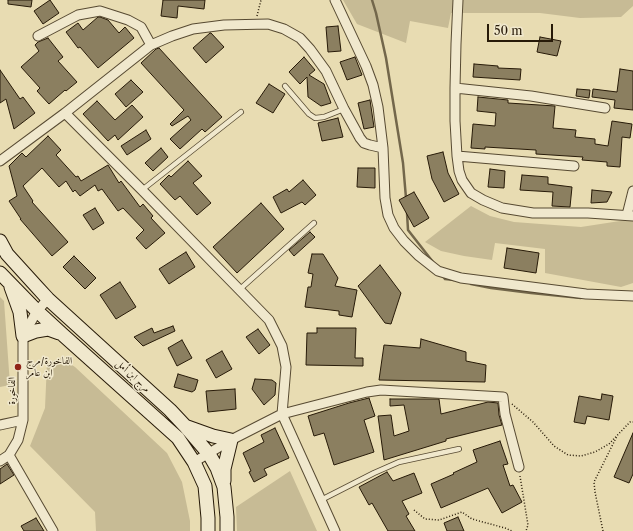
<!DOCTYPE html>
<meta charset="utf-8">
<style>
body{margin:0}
#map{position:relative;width:633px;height:531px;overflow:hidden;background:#e8dcb2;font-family:"Libre Caslon Text",serif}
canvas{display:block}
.scale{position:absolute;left:487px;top:24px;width:66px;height:18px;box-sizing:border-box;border:2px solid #271a08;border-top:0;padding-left:5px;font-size:12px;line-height:14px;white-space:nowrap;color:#271a08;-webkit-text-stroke:3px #f0e8cd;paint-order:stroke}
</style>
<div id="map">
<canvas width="633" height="531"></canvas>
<div class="scale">50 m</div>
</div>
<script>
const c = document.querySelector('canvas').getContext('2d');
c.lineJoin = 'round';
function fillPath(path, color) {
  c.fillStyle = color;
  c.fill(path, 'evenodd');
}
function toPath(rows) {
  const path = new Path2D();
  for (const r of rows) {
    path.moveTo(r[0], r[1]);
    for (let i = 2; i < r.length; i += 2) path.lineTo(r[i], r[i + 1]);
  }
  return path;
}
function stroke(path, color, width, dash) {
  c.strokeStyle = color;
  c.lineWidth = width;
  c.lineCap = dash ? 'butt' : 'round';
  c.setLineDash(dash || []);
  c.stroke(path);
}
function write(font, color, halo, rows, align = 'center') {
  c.font = font + ' "Libre Caslon Text",Amiri,serif';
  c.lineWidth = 3;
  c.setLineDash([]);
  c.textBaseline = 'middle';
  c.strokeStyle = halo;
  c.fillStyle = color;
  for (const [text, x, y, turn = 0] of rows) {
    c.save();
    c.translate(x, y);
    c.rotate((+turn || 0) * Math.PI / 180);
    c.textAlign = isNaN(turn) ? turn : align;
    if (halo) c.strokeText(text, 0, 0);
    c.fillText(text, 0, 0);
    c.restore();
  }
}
const green = toPath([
 [343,0,633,0,633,6,621,17,580,18,540,13,451,13,448,28,410,21,406,43,357,24],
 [471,206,490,216,514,222,581,227,633,219,633,283,621,287,545,273,545,249,495,243,492,260,464,256,441,251,425,242],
 [0,297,4,301,10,385,0,387],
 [61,358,75,367,167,453,182,482,190,521,190,531,96,531,95,512,30,446,45,408,47,363],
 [290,471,317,531,237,531,236,507]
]);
const stream = toPath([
 [372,0,376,13,386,58,403,163,406,198],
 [407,213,408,230,433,262],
 [443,276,445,279,454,280],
 [471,284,491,288,531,293,581,298]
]);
const building = toPath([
 [8,0,32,0,31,7,8,4,8,0],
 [50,0,59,13,43,24,34,11,50,0],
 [163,0,205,0,204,9,178,6,177,18,161,16,163,0],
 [98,17,100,17,108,20,119,33,125,27,134,38,98,68,80,47,78,48,66,32,78,23,83,30,98,17],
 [338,26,341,51,328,52,326,27,338,26],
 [210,33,211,33,224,47,206,63,193,48,210,33],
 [540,37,561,41,557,56,537,52,540,37],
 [48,38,63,57,58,61,77,82,66,91,65,90,49,104,37,91,40,88,21,67,39,51,35,45,38,42,48,38],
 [159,48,222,117,205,132,202,129,180,149,170,139,191,120,188,116,172,126,170,124,184,110,141,63,156,49,159,48],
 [304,57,315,70,309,75,324,84,331,103,321,106,308,97,307,77,300,84,289,72,304,57],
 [355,57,362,75,347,80,340,62,355,57],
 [474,64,498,66,498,68,521,69,520,80,473,77,474,64],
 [620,69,633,71,633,110,614,108,615,100,592,97,593,89,617,92,620,69],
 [0,70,20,99,23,97,35,113,14,129,6,99,0,103,0,70],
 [131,80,143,92,126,107,115,94,131,80],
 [269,84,285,94,273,113,256,103,269,84],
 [577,89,590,90,589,98,576,96,577,89],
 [478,97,508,100,508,103,555,106,553,128,576,130,575,137,595,139,595,144,608,146,612,121,632,124,630,138,622,137,620,167,607,166,607,162,582,160,583,157,536,154,536,150,485,147,485,149,471,148,473,124,495,126,496,113,477,111,478,97],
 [370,100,374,127,364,129,358,103,370,100],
 [97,101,115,120,132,105,143,117,118,140,115,135,108,141,83,114,97,101],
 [338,118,343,137,322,141,318,123,338,118],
 [146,130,151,139,127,155,121,146,146,130],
 [48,136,61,150,56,155,76,177,78,176,81,181,108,165,119,183,121,181,140,207,143,204,153,216,151,218,165,233,146,249,136,238,144,230,123,208,118,211,102,189,98,191,95,185,80,196,75,190,73,192,66,181,59,187,42,168,23,186,33,201,32,202,68,242,52,256,20,219,21,219,9,201,17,196,9,166,22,153,26,157,48,136],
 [161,148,168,157,153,171,145,163,161,148],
 [443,152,448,173,459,194,444,202,432,179,427,156,443,152],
 [188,161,202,176,193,183,211,203,197,215,180,196,175,200,160,184,169,175,171,177,188,161],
 [358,168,375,168,375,188,357,187,358,168],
 [490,169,505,171,504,188,488,187,490,169],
 [522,175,548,177,548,184,572,187,570,207,552,206,553,192,520,190,522,175],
 [303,180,316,195,305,205,302,202,281,213,273,197,287,189,289,192,303,180],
 [592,190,612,192,607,202,591,203,592,190],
 [414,192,429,218,414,227,399,200,414,192],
 [261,203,284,229,237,273,213,247,261,203],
 [95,208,104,223,93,230,83,215,95,208],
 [310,232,315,237,294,256,289,250,310,232],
 [507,248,539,253,536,273,504,268,507,248],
 [186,252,195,267,169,284,159,269,186,252],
 [312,254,323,254,338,278,335,286,357,290,352,317,339,315,339,311,305,307,308,287,311,287,313,274,308,273,312,254],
 [74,256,96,278,85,289,63,267,74,256],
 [380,265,401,293,391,324,385,323,358,286,380,265],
 [120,282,136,307,116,319,100,295,120,282],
 [173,326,175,331,143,346,134,337,152,328,154,333,173,326],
 [317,328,356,328,355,358,363,358,363,366,306,365,307,333,317,333,317,328],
 [258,329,270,345,259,354,246,337,258,329],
 [421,339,466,352,466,361,486,365,485,382,379,380,384,345,420,348,421,339],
 [182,340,192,358,177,366,168,348,182,340],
 [222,351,232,369,216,378,206,360,222,351],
 [178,374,198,380,195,390,192,392,174,387,178,374],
 [255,379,272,380,276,383,275,395,264,405,252,389,255,379],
 [235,389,236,409,208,412,206,391,235,389],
 [602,394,613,396,609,420,587,416,585,424,574,422,579,396,601,400,602,394],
 [369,398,375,416,364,420,374,452,334,465,324,433,314,436,308,416,349,403,369,398],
 [390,399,439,399,441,414,488,402,498,403,499,415,502,425,446,439,446,441,384,460,378,416,391,415,394,436,409,431,404,405,390,406,390,399],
 [275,428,289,458,264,469,267,475,254,482,249,472,251,471,243,453,264,442,261,435,275,428],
 [633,433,633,474,629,483,614,477,633,433],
 [500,441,508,464,503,465,510,486,513,485,522,502,502,513,488,488,441,508,431,484,454,474,453,473,477,462,473,450,500,441],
 [7,464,14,475,0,484,0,469,7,464],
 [387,472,393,481,414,473,422,493,402,501,409,514,406,516,415,531,388,531,372,503,369,505,359,487,387,472],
 [458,517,464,531,447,531,444,523,458,517],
 [36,518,44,531,24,531,21,526,36,518]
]);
const path = toPath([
 [257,16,261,0],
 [512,404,533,422,554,446,568,455,581,456,595,452,609,444,630,422,633,422],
 [520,476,528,525,526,531],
 [414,510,425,519,439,520,462,512,472,519,505,528,512,531],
 [603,531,595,492,594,482,617,436]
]);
const lane = toPath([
 [285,86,309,114,315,118,324,117,344,109],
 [142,190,241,112],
 [239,290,314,223],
 [321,500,374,473,399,462,459,449]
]);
const street = toPath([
 [335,0,366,66,373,85,378,107,383,148,385,198,388,215,394,228,404,241,419,256,438,271,461,278,586,294,633,296],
 [458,0,456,44,455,88,455,121,457,156,459,171,462,180,471,193,483,200,502,208,533,213,588,213,633,216],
 [38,36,78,15,100,11,128,20,141,27,151,45],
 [455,88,531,96,605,108],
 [65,113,142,190,269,320,282,346,286,367,282,414,335,531],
 [457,156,574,166],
 [0,161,65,113,151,45,172,36,193,29,224,25,268,24,284,29,300,38,310,49,326,71,344,109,360,138,364,143,370,145,383,148],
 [627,215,633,191],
 [0,425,23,420],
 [9,455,53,531],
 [0,461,9,455,18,440,23,420,23,336,37,311,48,299],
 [194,462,231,440,282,414,367,392,381,390,503,397,505,414,519,467]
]);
const secondary = toPath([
 [0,241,7,254,37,287,48,299,170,410,185,426,209,454,217,468,224,487,227,517,227,531],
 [0,273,37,311,62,334,178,438,194,462,205,486,208,518,208,531],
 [11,287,20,312,23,336,36,331,48,329,59,333],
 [185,426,213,436,231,440,224,469,224,481]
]);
const markers = [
 [18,367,4,"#8f2418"]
];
const poiNames = [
 ["الفاخورة/مرج",26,361],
 ["ابن عامر",26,373]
];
const streetNames = [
 ["مرج ابن أمل",133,376,43],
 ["الفاخورة",12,391,-90]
];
fillPath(green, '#c7bb95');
stroke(stream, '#73674b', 2.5);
fillPath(building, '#8b7f60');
stroke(building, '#271a08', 1);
stroke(lane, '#574a32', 6);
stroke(street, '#574a32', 11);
stroke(secondary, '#271a08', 15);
stroke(path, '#271a08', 1.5, [1, 2]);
stroke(lane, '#f0e8cd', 4.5);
stroke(street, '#f0e8cd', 9);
stroke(secondary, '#f0e8cd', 13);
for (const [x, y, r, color] of markers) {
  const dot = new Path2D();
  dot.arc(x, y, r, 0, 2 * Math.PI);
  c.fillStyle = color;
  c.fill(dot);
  stroke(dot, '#f0e8cd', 1.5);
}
write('10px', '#271a08', '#f0e8cd', poiNames, 'left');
write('10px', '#271a08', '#f0e8cd', streetNames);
</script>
